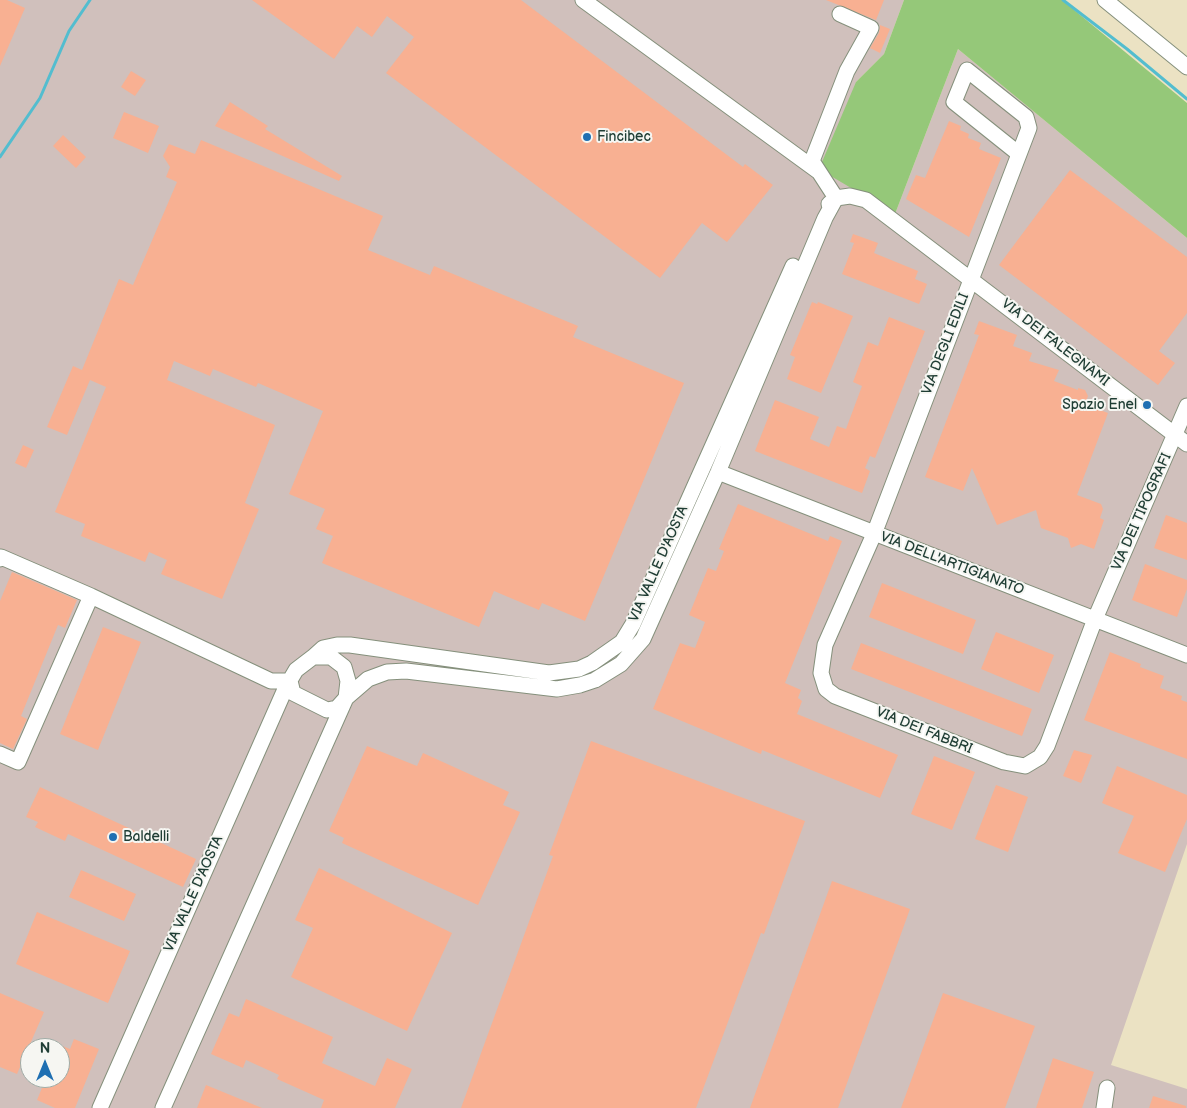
<!DOCTYPE html>
<style>
body{margin:0}
#map{position:relative;width:1187px;height:1108px;overflow:hidden;background:#ebe2c3;font-family:"Balsamiq Sans",sans-serif}
canvas{display:block}
.north{position:absolute;left:20px;top:1038px;width:50px;height:50px;box-sizing:border-box;background:#f6f6f2;border:1px solid #a0aca6;border-radius:50%;rotate:0deg;font-size:14px;font-weight:700;line-height:20px;text-align:center;color:#1f3d34}
.north::after{content:'';display:block;margin:auto;width:18px;height:22px;background:#1f6fb2;clip-path:polygon(50% 0,100% 100%,50% 72%,0 100%)}
</style>
<div id="map">
<canvas width="1187" height="1108"></canvas>
<div class="north">N</div>
</div>
<script>
const c = document.querySelector('canvas').getContext('2d');
c.lineJoin = 'round';
function fillPath(path, color) {
  c.fillStyle = color;
  c.fill(path, 'evenodd');
}
function toPath(rows) {
  const path = new Path2D();
  for (const r of rows) {
    path.moveTo(r[0], r[1]);
    for (let i = 2; i < r.length; i += 2) path.lineTo(r[i], r[i + 1]);
  }
  return path;
}
function stroke(path, color, width, dash) {
  c.strokeStyle = color;
  c.lineWidth = width;
  c.lineCap = dash ? 'butt' : 'round';
  c.setLineDash(dash || []);
  c.stroke(path);
}
function write(font, color, halo, rows, align = 'center') {
  c.font = font + ' "Balsamiq Sans",sans-serif';
  c.lineWidth = 4;
  c.setLineDash([]);
  c.textBaseline = 'middle';
  c.strokeStyle = halo;
  c.fillStyle = color;
  for (const [text, x, y, turn = 0] of rows) {
    c.save();
    c.translate(x, y);
    c.rotate((+turn || 0) * Math.PI / 180);
    c.textAlign = isNaN(turn) ? turn : align;
    if (halo) c.strokeText(text, 0, 0);
    c.fillText(text, 0, 0);
    c.restore();
  }
}
const industrial = toPath([
 [0,0,904,0,884,54,856,82,895,214,958,49,1187,238,1187,844,1111,1065,1187,1089,1187,1108,0,1108],
 [30,1048,60,1048,60,1078,30,1078]
]);
const green = toPath([
 [904,0,1062,0,1187,103,1187,238,958,49,895,214,819,169,856,82,884,54]
]);
const stream = toPath([
 [1063,0,1127,49,1187,99],
 [0,157,40,98,69,31,90,0]
]);
const building = toPath([
 [0,0,7,0,25,8,0,66],
 [252,0,521,0,743,167,745,164,773,185,727,242,702,223,660,278,386,73,414,37,387,16,372,37,357,26,334,59],
 [826,0,884,0,876,20],
 [880,25,890,29,880,53,870,48,879,33],
 [131,71,146,80,135,96,121,87],
 [230,102,268,126,265,129,342,176,339,181,215,126],
 [124,112,159,126,148,153,113,138],
 [949,121,961,126,960,130,969,134,968,138,981,143,979,149,1001,158,969,237,906,199,916,175,925,178],
 [63,135,86,157,76,168,53,146],
 [201,140,383,216,368,250,430,275,434,266,578,326,573,337,684,383,585,621,542,603,539,610,494,591,479,627,322,563,333,536,316,529,325,509,289,494,323,411,258,383,256,387,213,369,210,376,174,361,167,380,275,425,245,503,259,509,222,599,161,574,167,560,149,552,145,562,81,536,85,524,55,512,106,387,90,380,67,435,47,427,73,366,82,370,119,279,133,285,177,182,166,177,170,167,163,156,169,144,195,154],
 [1070,170,1187,257,1187,313,1159,351,1175,363,1158,385,999,265],
 [853,234,878,243,874,253,918,271,915,279,927,284,919,304,842,274,854,243,850,242],
 [812,302,817,304,818,302,853,316,821,393,787,379,795,357,790,355],
 [889,317,925,331,875,458,870,456,865,468,870,471,862,493,755,451,775,400,819,417,810,439,829,447,837,426,846,429,862,386,853,382,868,342,878,346],
 [979,321,1017,335,1013,346,1032,353,1029,361,1059,370,1054,381,1078,390,1078,388,1085,390,1088,396,1085,404,1108,413,1077,495,1101,504,1103,509,1100,518,1104,520,1094,549,1081,544,1071,548,1068,538,1041,528,1036,510,997,525,972,468,963,491,925,477,979,335,974,334],
 [23,445,34,450,26,468,15,463],
 [738,504,828,541,830,536,842,541,785,683,801,690,798,698,802,701,797,714,898,755,880,798,762,750,761,754,653,709,680,643,695,648,705,622,689,615,708,568,716,571,724,551,719,549],
 [1166,515,1187,523,1187,560,1154,548],
 [1145,564,1187,580,1187,589,1177,617,1132,600],
 [12,572,77,600,65,628,58,625,21,716,27,719,13,749,0,743,0,601],
 [882,583,976,620,963,654,869,617],
 [103,627,141,642,98,750,60,734],
 [996,632,1054,655,1039,693,981,669],
 [861,643,1032,709,1022,736,851,669],
 [1110,652,1141,664,1140,667,1164,676,1160,688,1182,696,1181,700,1187,702,1187,759,1084,720],
 [591,741,805,821,764,934,761,933,696,1108,461,1108,553,856,549,855],
 [367,746,417,766,423,753,509,792,503,805,520,812,478,905,342,843,344,838,329,831],
 [1074,750,1092,755,1081,783,1063,776],
 [934,756,975,772,952,830,911,814],
 [1117,766,1187,795,1187,819,1165,872,1118,853,1134,816,1102,803],
 [996,785,1028,797,1008,852,975,839],
 [40,787,196,859,183,887,68,834,65,841,35,827,38,822,26,817],
 [319,868,452,933,407,1031,291,977,313,928,295,920],
 [81,870,136,894,124,921,69,897],
 [832,881,910,909,838,1108,750,1108],
 [37,912,130,951,108,1003,16,964],
 [0,993,44,1012,17,1074,0,1067],
 [943,993,1035,1026,1005,1108,901,1108],
 [246,999,333,1037,322,1063,375,1086,387,1058,412,1069,395,1108,321,1108,324,1100,277,1079,279,1075,246,1060,243,1068,211,1054,229,1013,239,1017],
 [74,1039,99,1049,75,1108,55,1108,37,1100,46,1078,60,1078,60,1045,70,1049],
 [1053,1058,1094,1072,1082,1108,1036,1108],
 [206,1085,262,1108,197,1108],
 [1153,1096,1186,1106,1186,1108,1149,1108]
]);
const minor = toPath([
 [583,0,819,172],
 [1105,0,1187,67],
 [1019,154,954,102,967,70,1026,117,1029,128,874,534,825,645,821,673,826,689,835,696,1004,762,1025,766,1040,757,1047,746,1095,619,1187,406],
 [836,198,812,161,847,71,871,28,840,14],
 [829,204,836,198,850,196,866,200,1187,444],
 [718,472,1187,655],
 [0,559,1,557,91,596,18,762,0,754],
 [91,596,271,681,290,681],
 [313,657,323,648,337,645,350,645,549,673,579,669,592,663,622,642,633,624,793,266],
 [100,1108,286,687,296,670,313,657,331,657,344,667,348,681,346,698,337,708,327,710,293,693,290,681],
 [163,1108,346,698,368,679,387,672,406,671,557,689,580,685,595,680,621,664,643,639,718,472,825,218,836,198],
 [1104,1108,1107,1088]
]);
const markers = [
 [587,137,5,"#1f6fb2"],
 [1147,405,5,"#1f6fb2"],
 [113,837,5,"#1f6fb2"]
];
const poiNames = [
 ["Fincibec",597,137],
 ["Spazio Enel",1137,405,"right"],
 ["Baldelli",123,837]
];
const streetNames = [
 ["VIA DEI FALEGNAMI",1055,343,38],
 ["VIA DEGLI EDILI",946,344,-69],
 ["VIA DEI TIPOGRAFI",1142,512,-66],
 ["VIA VALLE D'AOSTA",659,564,-66],
 ["VIA DELL'ARTIGIANATO",952,564,21],
 ["VIA DEI FABBRI",924,731,22],
 ["VIA VALLE D'AOSTA",194,894,-66]
];
fillPath(industrial, '#d0c0bc');
fillPath(green, '#95c879');
stroke(stream, '#53bdcf', 3);
fillPath(building, '#f8b092');
stroke(minor, '#85907c', 17);
stroke(minor, '#fff', 15);
for (const [x, y, r, color] of markers) {
  const dot = new Path2D();
  dot.arc(x, y, r, 0, 2 * Math.PI);
  c.fillStyle = color;
  c.fill(dot);
  stroke(dot, '#f6f6f2', 2);
}
write('14px', '#1f3d34', '#f6f6f2', poiNames, 'left');
write('14px', '#1f3d34', '#f6f6f2', streetNames);
</script>
